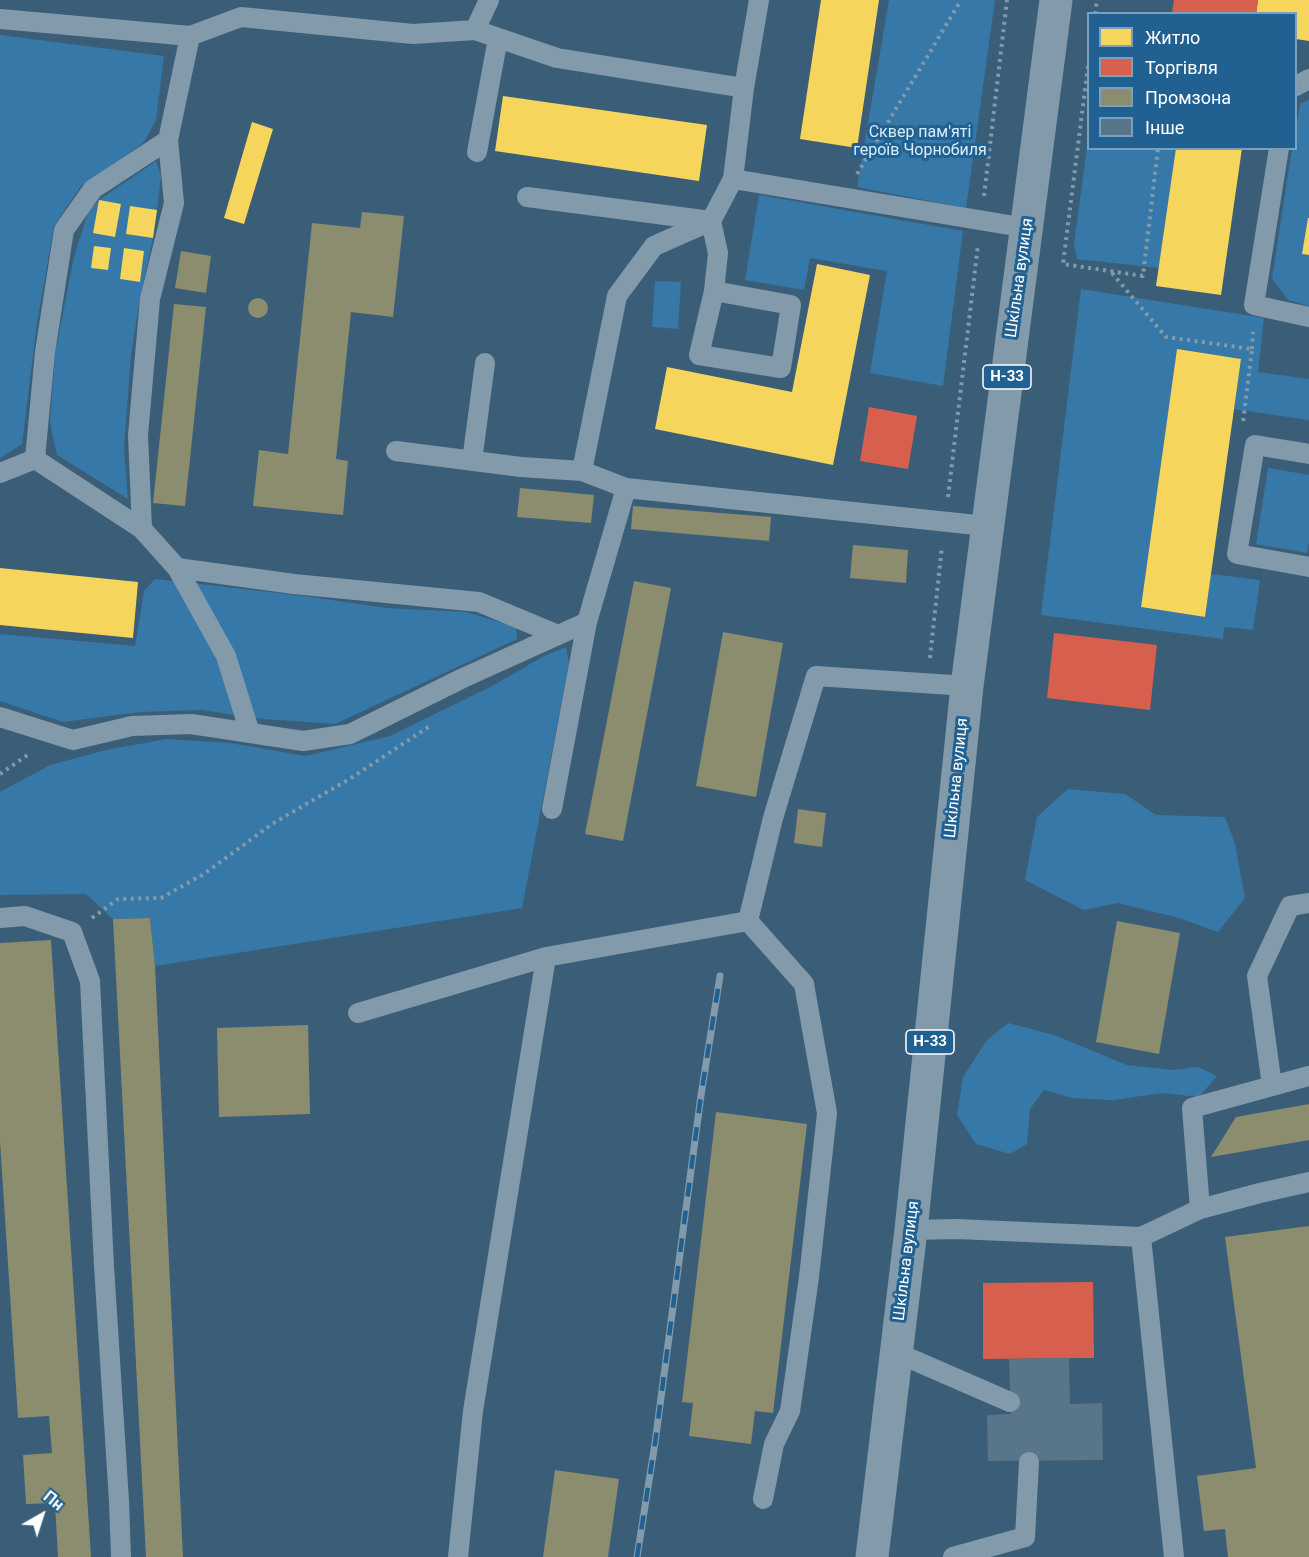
<!DOCTYPE html>
<meta charset="utf-8">
<style>
body{margin:0}
#map{position:relative;width:1309px;height:1557px;overflow:hidden;background:#3b5e78;font-family:Roboto,sans-serif}
canvas{display:block}
.legend{position:absolute;left:1087px;top:12px;width:210px;height:138px;box-sizing:border-box;background:#216192;border:2px solid #7aa0be;margin:0;padding:8px 10px;list-style:none;font-size:18px;color:#fff}
.legend li{display:flex;align-items:center;gap:12px;height:30px}
.legend b{width:30px;border:2px solid #7aa0be}
.north{position:absolute;left:12px;top:1485px;width:60px;height:60px;-webkit-text-stroke:4px #216192;paint-order:stroke;rotate:39deg;font-size:16px;font-weight:700;line-height:24px;text-align:center;color:#fff}
.north::after{content:'';display:block;margin:auto;width:21px;height:27px;background:#fff;clip-path:polygon(50% 0,100% 100%,50% 72%,0 100%)}
</style>
<div id="map">
<canvas width="1309" height="1557"></canvas>
<ul class="legend">
<li><b style="height:16px;background:#f6d55c"></b>Житло</li>
<li><b style="height:16px;background:#d6604d"></b>Торгівля</li>
<li><b style="height:16px;background:#8c8c6e"></b>Промзона</li>
<li><b style="height:16px;background:#597589"></b>Інше</li>
</ul>
<div class="north">Пн</div>
</div>
<script>
const c = document.querySelector('canvas').getContext('2d');
c.lineJoin = 'round';
function fillPath(path, color) {
  c.fillStyle = color;
  c.fill(path, 'evenodd');
}
function toPath(rows) {
  const path = new Path2D();
  for (const r of rows) {
    if (r.length === 3) {
      path.moveTo(r[0] + r[2], r[1]);
      path.arc(r[0], r[1], r[2], 0, 2 * Math.PI);
      continue;
    }
    path.moveTo(r[0], r[1]);
    for (let i = 2; i < r.length; i += 2) path.lineTo(r[i], r[i + 1]);
  }
  return path;
}
function stroke(path, color, width, dash) {
  c.strokeStyle = color;
  c.lineWidth = width;
  c.lineCap = dash ? 'butt' : 'round';
  c.setLineDash(dash || []);
  c.stroke(path);
}
function write(font, color, halo, rows, align = 'center') {
  c.font = font + ' Roboto,sans-serif';
  c.lineWidth = 6;
  c.setLineDash([]);
  c.textBaseline = 'middle';
  c.strokeStyle = halo;
  c.fillStyle = color;
  for (const [text, x, y, turn = 0] of rows) {
    c.save();
    c.translate(x, y);
    c.rotate((+turn || 0) * Math.PI / 180);
    c.textAlign = isNaN(turn) ? turn : align;
    if (halo) c.strokeText(text, 0, 0);
    c.fillText(text, 0, 0);
    c.restore();
  }
}
const green = toPath([
 [889,0,995,0,966,208,857,187],
 [0,35,164,56,156,120,144,142,120,160,81,186,54,226,37,323,22,444,0,458],
 [1309,100,1309,306,1288,300,1272,278,1292,149,1296,148,1296,129,1300,104],
 [1088,140,1088,148,1176,149,1159,268,1077,259,1074,244],
 [156,161,161,176,157,210,153,238,139,304,131,356,124,447,128,499,57,455,50,422,55,354,74,257,88,212,99,200],
 [759,195,963,231,943,386,870,373,887,271,810,258,804,290,745,280],
 [655,281,681,282,678,329,652,327],
 [1081,289,1264,318,1258,372,1309,379,1309,420,1234,409,1241,359,1177,350,1141,607,1205,617,1211,574,1260,580,1253,630,1224,627,1223,639,1041,615],
 [1268,468,1309,475,1309,542,1307,553,1256,544],
 [155,579,305,596,386,608,466,612,516,627,517,639,335,724,263,719,202,710,140,712,63,722,0,701,0,634,135,646,144,591],
 [566,647,569,663,522,908,155,966,150,918,113,919,86,894,0,895,0,792,50,765,106,750,167,739,230,743,306,756,390,736,494,685,544,656],
 [1068,789,1125,794,1156,815,1225,817,1235,844,1245,898,1218,932,1179,918,1118,903,1084,910,1025,880,1037,817],
 [1008,1023,1054,1035,1127,1065,1173,1070,1198,1067,1217,1076,1199,1097,1163,1093,1113,1100,1072,1098,1044,1090,1030,1109,1027,1144,1010,1154,976,1144,957,1115,963,1077,987,1040]
]);
const homes = toPath([
 [821,0,879,0,857,148,800,139],
 [1258,0,1309,0,1309,41,1296,39,1296,14,1256,14],
 [503,96,707,125,699,181,495,151],
 [252,122,273,129,244,224,224,218],
 [1176,148,1242,148,1221,295,1156,286],
 [99,200,121,204,115,237,93,233],
 [130,206,157,210,153,238,126,234],
 [1308,218,1309,218,1309,255,1302,254],
 [94,246,111,248,108,270,91,268],
 [124,248,144,251,140,282,120,279],
 [817,264,870,275,833,465,655,429,667,367,792,392],
 [1177,349,1241,359,1205,617,1141,607],
 [0,568,138,582,133,638,0,625]
]);
const shops = toPath([
 [1174,0,1258,0,1256,14,1172,13],
 [869,407,917,416,908,469,860,461],
 [1054,633,1157,645,1150,710,1047,698],
 [1093,1282,1094,1358,983,1359,983,1283]
]);
const industry = toPath([
 [362,212,404,216,393,317,351,312,336,459,348,461,343,515,253,506,259,450,288,454,312,223,360,228],
 [181,251,211,256,206,293,175,288],
 [258,308,10],
 [174,304,206,307,185,506,153,503],
 [520,488,594,495,591,523,517,517],
 [633,506,771,517,769,541,631,529],
 [853,545,908,550,906,583,850,578],
 [634,581,671,588,623,841,585,834],
 [723,632,783,643,756,797,696,786],
 [798,809,826,813,822,847,794,843],
 [150,918,155,966,183,1557,146,1557,113,919],
 [1117,921,1180,933,1159,1054,1096,1042],
 [51,940,91,1557,58,1557,55,1503,26,1504,23,1455,52,1453,49,1416,18,1418,0,1141,0,943],
 [308,1025,310,1114,219,1117,217,1028],
 [1309,1104,1309,1140,1211,1157,1236,1117],
 [716,1112,807,1124,773,1413,755,1411,751,1444,689,1436,693,1403,682,1402],
 [1309,1226,1309,1557,1228,1557,1225,1529,1204,1531,1197,1476,1256,1468,1225,1237],
 [555,1470,619,1479,608,1557,543,1557]
]);
const building = toPath([
 [1069,1358,1070,1404,1102,1403,1103,1460,988,1461,987,1415,1011,1414,1009,1359]
]);
const path = toPath([
 [1095,14,1097,0],
 [1088,66,1063,264,1143,276,1158,148],
 [857,174,961,0],
 [984,196,1007,0],
 [1112,273,1166,337,1252,349,1243,422],
 [1252,349,1253,332],
 [948,497,978,245],
 [930,658,942,546],
 [0,774,29,754],
 [92,918,118,899,161,898,204,874,272,824,351,778,430,726]
]);
const lane = toPath([
 [0,19,190,36,241,17,413,34,475,30,489,0],
 [475,30,557,58,744,88],
 [1296,86,1309,79],
 [168,140,174,203,150,299,138,435,142,529,177,568,294,584,479,602,558,635],
 [1279,148,1254,305,1309,317],
 [477,152,498,38],
 [733,179,1027,228],
 [527,197,711,221,718,253,714,291,791,305,781,368,699,355,714,291],
 [396,451,521,467,582,471,626,488],
 [1309,454,1255,445,1237,554,1309,567],
 [472,461,485,363],
 [582,471,617,296,654,246,711,221,733,179,744,88,759,0],
 [0,473,35,459],
 [142,529,35,459,45,352,64,230,93,189,168,140,190,36],
 [177,568,226,656,250,733],
 [0,717,73,740,132,726,191,724,303,741,350,734,463,678,587,622,626,488,986,526],
 [552,809,587,622],
 [0,918,25,916,72,932,90,981,104,1266,119,1501,121,1557],
 [748,921,804,984,827,1113,809,1277,790,1411,774,1444,763,1499],
 [358,1013,546,957,748,921,773,818,816,676,967,686],
 [1272,1086,1257,976,1290,906,1309,903],
 [1200,1209,1192,1108,1309,1076],
 [911,1230,957,1229,1141,1237,1200,1209,1260,1193,1309,1182],
 [1141,1237,1174,1557],
 [895,1352,1010,1402],
 [458,1557,473,1411,546,957],
 [953,1557,1025,1537,1029,1462]
]);
const primary = toPath([
 [872,1557,911,1230,967,686,1056,0]
]);
const rail = toPath([
 [637,1557,655,1443,701,1095,720,976]
]);
const shields = [
 [1007,377,48],
 [930,1042,48]
];
const shieldNames = [
 ["Н-33",1007,377],
 ["Н-33",930,1042]
];
const parkNames = [
 ["Сквер пам'яті",920,133],
 ["героїв Чорнобиля",920,151]
];
const streetNames = [
 ["Шкільна вулиця",1020,278,-82],
 ["Шкільна вулиця",957,778,-84],
 ["Шкільна вулиця",907,1261,-83]
];
fillPath(green, '#3678a8');
fillPath(homes, '#f6d55c');
fillPath(shops, '#d6604d');
fillPath(industry, '#8c8c6e');
fillPath(building, '#597589');
stroke(path, '#839aab', 4, [3, 4.5]);
stroke(lane, '#839aab', 20);
stroke(primary, '#829aaa', 33);
stroke(rail, '#829aab', 7);
stroke(rail, '#216192', 4.5, [14]);
for (const [x, y, w] of shields) {
  const box = new Path2D();
  box.roundRect(x - w / 2, y - 12, w, 24, 4.5);
  c.fillStyle = '#216192';
  c.fill(box);
  stroke(box, '#fff', 1.5);
}
write('bold 15px', '#fff', null, shieldNames);
write('16px', '#d8ecf9', '#216192', parkNames);
write('16px', '#fff', '#216192', streetNames);
</script>
